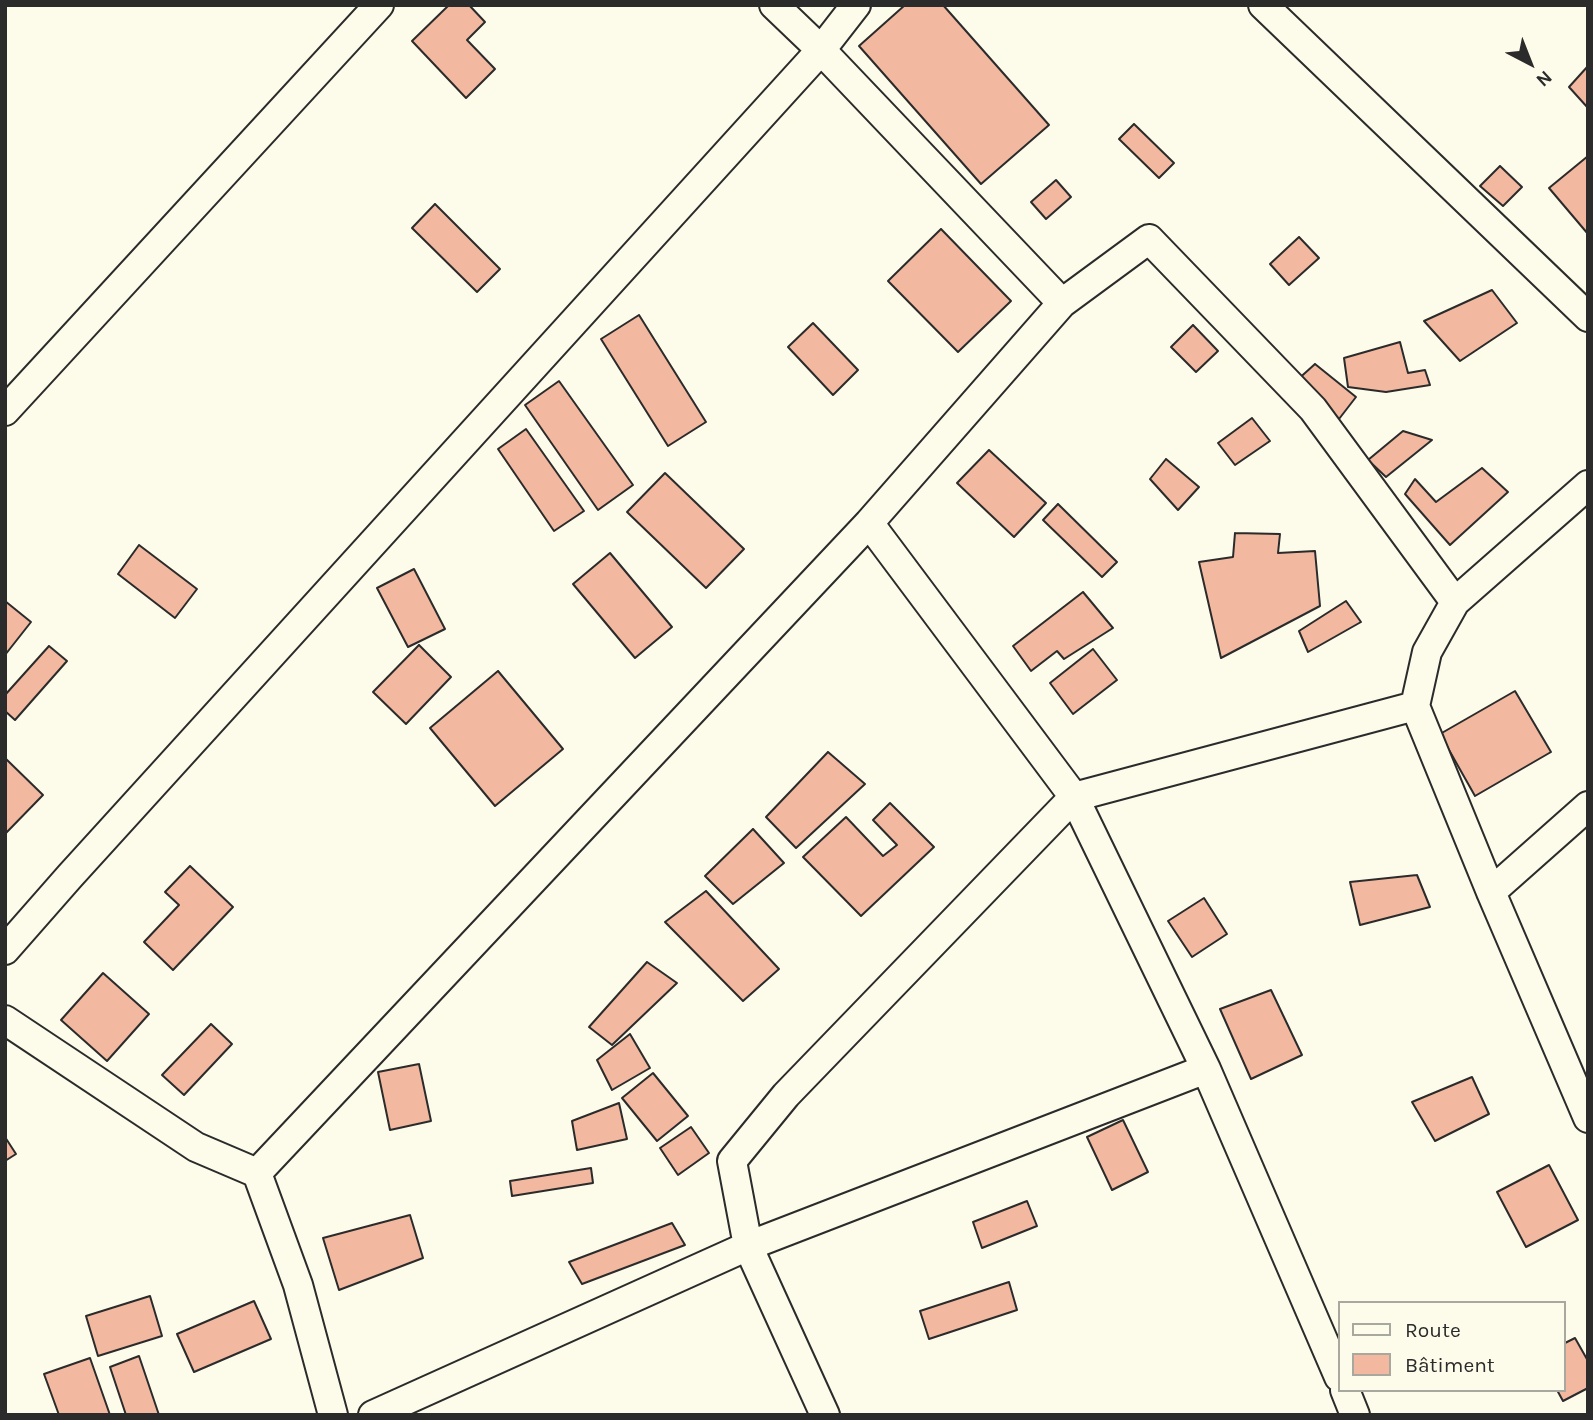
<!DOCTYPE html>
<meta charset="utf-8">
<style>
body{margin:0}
#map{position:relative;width:1593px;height:1420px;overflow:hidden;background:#fdfbea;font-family:Karla,sans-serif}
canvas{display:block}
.frame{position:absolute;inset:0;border:7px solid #2b2b2b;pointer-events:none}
.legend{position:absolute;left:1338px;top:1301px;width:228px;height:91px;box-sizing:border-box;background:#fdfbea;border:2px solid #a9a89e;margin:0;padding:9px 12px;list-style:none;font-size:21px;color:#2b2b2b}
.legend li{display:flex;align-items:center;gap:14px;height:35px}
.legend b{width:35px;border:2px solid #a9a89e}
.north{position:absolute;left:1495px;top:28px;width:70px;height:70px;-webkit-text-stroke:5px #fdfbea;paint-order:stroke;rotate:138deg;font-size:19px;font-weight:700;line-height:28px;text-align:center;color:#2b2b2b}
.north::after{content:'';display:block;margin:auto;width:24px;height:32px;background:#2b2b2b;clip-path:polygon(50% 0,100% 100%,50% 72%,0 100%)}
</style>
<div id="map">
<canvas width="1593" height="1420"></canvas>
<div class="frame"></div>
<ul class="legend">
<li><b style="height:9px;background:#fdfbea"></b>Route</li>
<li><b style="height:19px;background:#f2b8a0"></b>Bâtiment</li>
</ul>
<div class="north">N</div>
</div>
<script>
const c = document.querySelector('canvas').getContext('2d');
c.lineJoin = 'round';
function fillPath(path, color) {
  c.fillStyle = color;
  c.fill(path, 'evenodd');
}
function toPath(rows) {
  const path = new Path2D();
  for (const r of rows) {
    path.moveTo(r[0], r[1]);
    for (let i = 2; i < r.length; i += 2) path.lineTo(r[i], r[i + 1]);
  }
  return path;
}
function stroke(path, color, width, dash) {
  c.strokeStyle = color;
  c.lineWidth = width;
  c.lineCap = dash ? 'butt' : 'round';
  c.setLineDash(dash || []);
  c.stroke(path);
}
const building = toPath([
 [449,5,469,5,485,22,467,40,495,69,466,98,412,41,449,5],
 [905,5,943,5,1049,125,981,184,859,46,905,5],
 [1588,66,1588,108,1569,87,1588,66],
 [1134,124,1174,163,1159,178,1119,139,1134,124],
 [1588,156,1588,234,1549,188,1588,156],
 [1500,166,1522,187,1503,206,1480,186,1500,166],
 [1056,180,1071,197,1046,219,1031,202,1056,180],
 [435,204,500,269,477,292,412,228,435,204],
 [941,229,1011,301,958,352,888,281,941,229],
 [1299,237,1319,258,1289,285,1270,264,1299,237],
 [1492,290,1517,323,1460,361,1424,321,1492,290],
 [639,315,706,422,668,446,601,339,639,315],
 [813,323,858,370,833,395,788,347,813,323],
 [1193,325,1218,351,1196,372,1171,347,1193,325],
 [1400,342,1408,373,1425,370,1430,385,1386,392,1348,387,1344,358,1400,342],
 [1315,364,1356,397,1339,419,1310,393,1295,382,1315,364],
 [559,381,633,485,598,510,525,405,559,381],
 [1252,418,1270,441,1235,465,1218,443,1252,418],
 [526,429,584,511,554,531,498,449,526,429],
 [1403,431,1432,440,1386,477,1368,460,1403,431],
 [989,450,1046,503,1014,537,957,483,989,450],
 [1166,459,1199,487,1178,510,1150,479,1166,459],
 [1482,468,1508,492,1450,545,1405,494,1415,479,1436,502,1482,468],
 [665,473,744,549,706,588,627,512,665,473],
 [1058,504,1117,562,1102,577,1043,520,1058,504],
 [1235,533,1280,534,1278,553,1315,551,1320,606,1221,658,1199,562,1233,557,1235,533],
 [139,545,197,589,175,618,118,574,139,545],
 [610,553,672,627,635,658,573,584,610,553],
 [414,569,445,629,408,647,377,588,414,569],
 [1083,592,1113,628,1064,659,1057,651,1031,671,1013,646,1083,592],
 [5,601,31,622,5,655,5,601],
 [1346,601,1361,622,1308,652,1299,631,1346,601],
 [419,645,451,677,406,724,373,692,419,645],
 [49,646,67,661,15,720,5,711,5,695,49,646],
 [1093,649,1117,680,1073,714,1050,683,1093,649],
 [498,671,563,749,495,806,430,728,498,671],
 [1515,691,1551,752,1475,796,1440,734,1515,691],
 [828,752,865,784,796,848,766,817,828,752],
 [5,758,43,795,5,834,5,758],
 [890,803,934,847,861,916,803,857,846,817,883,856,897,845,873,820,890,803],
 [753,829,784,863,733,904,705,876,753,829],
 [190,866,233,907,173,970,144,942,179,905,165,892,190,866],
 [1417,875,1430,907,1360,925,1350,882,1417,875],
 [706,891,779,969,743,1001,665,922,706,891],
 [1204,898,1227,934,1192,957,1168,921,1204,898],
 [647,962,677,983,612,1045,589,1027,647,962],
 [103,973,149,1014,107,1061,61,1020,103,973],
 [1271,990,1302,1055,1251,1079,1220,1009,1271,990],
 [211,1024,232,1044,184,1095,162,1075,211,1024],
 [630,1034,650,1068,612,1090,597,1060,630,1034],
 [419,1064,431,1121,390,1130,378,1072,419,1064],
 [653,1073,688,1116,657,1141,622,1098,653,1073],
 [1472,1077,1489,1114,1435,1141,1412,1102,1472,1077],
 [619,1103,627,1139,577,1150,572,1121,619,1103],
 [1123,1120,1148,1172,1112,1190,1087,1137,1123,1120],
 [691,1127,709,1153,678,1175,660,1148,691,1127],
 [5,1137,16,1154,5,1161,5,1137],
 [1549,1165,1578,1220,1526,1247,1497,1192,1549,1165],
 [591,1168,593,1183,512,1196,510,1181,591,1168],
 [1027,1201,1037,1226,982,1248,973,1222,1027,1201],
 [410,1215,423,1258,339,1290,323,1238,410,1215],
 [672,1223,685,1245,582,1284,569,1262,672,1223],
 [1009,1282,1017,1310,929,1339,920,1311,1009,1282],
 [150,1296,162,1336,98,1356,86,1316,150,1296],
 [254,1301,271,1339,194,1372,177,1334,254,1301],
 [1575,1338,1588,1361,1588,1388,1563,1401,1557,1390,1563,1390,1563,1344,1575,1338],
 [139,1356,159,1415,126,1415,110,1367,139,1356],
 [90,1358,110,1415,59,1415,44,1374,90,1358]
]);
const minor = toPath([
 [774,5,821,50,1062,303],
 [1263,5,1588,317],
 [5,411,379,5],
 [1588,485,1455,602,1427,652,1415,706,1491,892,1588,1118],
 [869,523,1074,797,1206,1069,1339,1377],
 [1491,892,1588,806],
 [5,950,70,876,821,50,856,5],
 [5,1020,196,1147,257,1173],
 [1345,1390,1355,1415],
 [333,1415,298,1285,257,1173,869,523,1062,303,1149,239,1313,409,1455,602],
 [373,1415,748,1246,1206,1069],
 [825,1415,748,1246,732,1161,786,1095,1074,797,1415,706]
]);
fillPath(building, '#f2b8a0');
stroke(building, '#2b2b2b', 2);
stroke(minor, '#2b2b2b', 32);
stroke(minor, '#fdfbea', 28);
</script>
